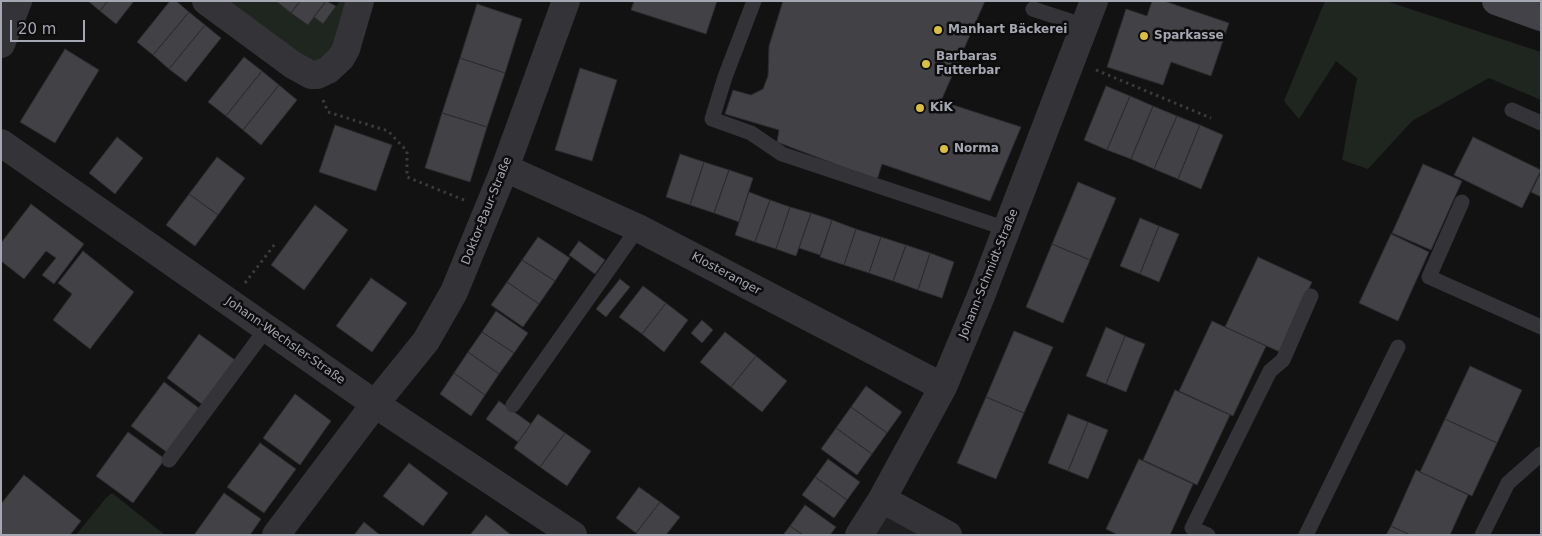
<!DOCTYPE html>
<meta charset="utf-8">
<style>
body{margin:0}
#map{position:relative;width:1542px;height:536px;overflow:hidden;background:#121213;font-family:"DejaVu Sans",sans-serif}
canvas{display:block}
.frame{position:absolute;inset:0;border:2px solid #a5a7b2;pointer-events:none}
.scale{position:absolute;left:10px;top:20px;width:75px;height:22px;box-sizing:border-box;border:2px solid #a5a7b2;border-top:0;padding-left:6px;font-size:15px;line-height:18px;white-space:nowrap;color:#a5a7b2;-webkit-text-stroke:4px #0d0d0e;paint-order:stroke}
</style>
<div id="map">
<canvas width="1542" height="536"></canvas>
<div class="frame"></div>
<div class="scale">20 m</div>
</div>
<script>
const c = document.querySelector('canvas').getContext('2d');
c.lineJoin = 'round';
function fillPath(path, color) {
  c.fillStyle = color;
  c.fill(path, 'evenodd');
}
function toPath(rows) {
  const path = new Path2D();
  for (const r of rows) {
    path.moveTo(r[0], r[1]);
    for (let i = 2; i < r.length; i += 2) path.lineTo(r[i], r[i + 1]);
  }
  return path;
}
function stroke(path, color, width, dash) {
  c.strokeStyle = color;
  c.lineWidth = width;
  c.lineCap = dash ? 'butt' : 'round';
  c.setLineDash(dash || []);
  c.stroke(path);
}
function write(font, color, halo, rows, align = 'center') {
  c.font = font + ' "DejaVu Sans",sans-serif';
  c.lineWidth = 5;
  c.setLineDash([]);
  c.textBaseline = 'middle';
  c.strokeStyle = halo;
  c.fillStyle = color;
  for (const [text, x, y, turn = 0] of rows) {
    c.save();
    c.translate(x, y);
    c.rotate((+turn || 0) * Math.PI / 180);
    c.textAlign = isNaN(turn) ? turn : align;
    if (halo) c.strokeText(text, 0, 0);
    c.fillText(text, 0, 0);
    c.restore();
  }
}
const built = toPath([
 [883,504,939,535,863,535]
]);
const green = toPath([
 [230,1,276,1,308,25,314,17,323,24,340,1,350,1,331,49,317,61,308,62,231,8],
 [1325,1,1386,1,1541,52,1541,100,1489,78,1412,121,1368,169,1342,160,1357,78,1336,61,1299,119,1284,101],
 [112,493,165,535,76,535,106,498]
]);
const building = toPath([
 [88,1,108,1,100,11,88,1],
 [108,1,134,1,116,24,100,11,108,1],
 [170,1,176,1,189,12,153,55,137,42,170,1],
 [276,1,300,1,291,13,276,1],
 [300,1,326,1,308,25,291,13,300,1],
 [326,1,336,6,323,24,314,17,326,1],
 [634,1,717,1,706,34,631,10,634,1],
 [783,1,985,1,941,101,1021,127,990,201,882,164,877,180,777,142,779,130,725,114,733,90,751,95,763,89,768,76,769,46,783,1],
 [1152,1,1164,1,1229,23,1211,76,1171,62,1163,85,1107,67,1126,9,1147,16,1152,1],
 [477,4,522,19,505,73,460,58,477,4],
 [189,12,205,25,169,69,153,55,189,12],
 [205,25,221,38,186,82,169,69,205,25],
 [65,49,99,70,55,143,20,122,65,49],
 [244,57,262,71,226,116,208,102,244,57],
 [460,58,505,73,487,127,442,113,460,58],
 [580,68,617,80,592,161,555,150,580,68],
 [262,71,279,85,243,130,226,116,262,71],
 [279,85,297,100,261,145,243,130,279,85],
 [1106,86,1130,96,1107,150,1084,140,1106,86],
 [1130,96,1153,106,1131,159,1107,150,1130,96],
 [1153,106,1177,116,1154,169,1131,159,1153,106],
 [442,113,487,127,470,182,425,168,442,113],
 [1177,116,1200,125,1178,179,1154,169,1177,116],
 [335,125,392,145,376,191,319,172,335,125],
 [1200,125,1223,135,1201,189,1178,179,1200,125],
 [117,137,143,158,115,194,89,173,117,137],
 [1473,137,1541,170,1522,208,1454,175,1473,137],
 [680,154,704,162,690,205,666,197,680,154],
 [217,157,245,178,218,215,189,194,217,157],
 [704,162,729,170,714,213,690,205,704,162],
 [1423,164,1462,181,1431,250,1392,233,1423,164],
 [729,170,753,178,739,222,714,213,729,170],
 [1541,172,1541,197,1531,192,1541,172],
 [1078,182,1116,198,1090,260,1052,244,1078,182],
 [749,192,770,200,755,242,735,235,749,192],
 [189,194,218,215,195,246,166,225,189,194],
 [770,200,790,207,776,249,755,242,770,200],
 [31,204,84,244,54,284,42,275,56,258,46,251,24,279,1,261,1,243,31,204],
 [315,205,348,230,304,290,271,265,315,205],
 [790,207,811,213,796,256,776,249,790,207],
 [811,213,832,220,820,255,799,248,811,213],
 [1140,218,1159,226,1140,274,1120,266,1140,218],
 [832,220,856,229,844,265,820,257,832,220],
 [1159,226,1179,234,1159,282,1140,274,1159,226],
 [856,229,881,237,869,273,844,265,856,229],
 [1391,234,1429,252,1398,321,1359,303,1391,234],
 [538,237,570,258,555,281,522,260,538,237],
 [881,237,906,245,893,281,869,273,881,237],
 [579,241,605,260,595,274,569,255,579,241],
 [1052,244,1090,260,1063,323,1026,307,1052,244],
 [906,245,930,253,918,290,893,281,906,245],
 [83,251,134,292,90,349,53,320,72,294,58,283,83,251],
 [930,253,954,262,942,298,918,290,930,253],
 [1258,257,1312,282,1280,352,1225,327,1258,257],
 [522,260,555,281,539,304,507,282,522,260],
 [371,278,407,303,372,352,336,326,371,278],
 [620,279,630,287,606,317,596,309,620,279],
 [507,282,539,304,523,327,491,305,507,282],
 [643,286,666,303,642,334,619,317,643,286],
 [666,303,688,320,664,352,642,334,666,303],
 [496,311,528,333,514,353,482,332,496,311],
 [702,320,713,330,702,343,691,333,702,320],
 [1212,321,1266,346,1233,416,1179,391,1212,321],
 [1106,327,1125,336,1106,384,1086,376,1106,327],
 [1014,331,1053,347,1024,413,986,397,1014,331],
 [482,332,514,353,499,374,468,352,482,332],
 [725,332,756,356,731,387,700,362,725,332],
 [199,334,235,360,203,405,167,378,199,334],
 [1125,336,1145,344,1126,392,1106,384,1125,336],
 [468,352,499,374,485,395,454,373,468,352],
 [756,356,787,381,762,412,731,387,756,356],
 [1470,366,1522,390,1497,443,1445,419,1470,366],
 [454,373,485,395,471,416,440,394,454,373],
 [164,382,200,409,168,453,131,426,164,382],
 [866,386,902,412,887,433,851,407,866,386],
 [1175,390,1230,415,1197,485,1143,460,1175,390],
 [295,394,331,421,300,465,263,438,295,394],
 [986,397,1024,413,996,479,957,463,986,397],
 [499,401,531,424,518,442,486,419,499,401],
 [851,407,887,433,872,454,836,428,851,407],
 [538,414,565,433,540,467,514,448,538,414],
 [1068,414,1088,422,1068,471,1048,463,1068,414],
 [1445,419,1497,443,1472,496,1420,472,1445,419],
 [1088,422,1108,430,1088,479,1068,471,1088,422],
 [836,428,872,454,857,475,821,449,836,428],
 [128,432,165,459,133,503,96,476,128,432],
 [565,433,591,451,567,486,540,467,565,433],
 [260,443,296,469,264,513,227,487,260,443],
 [828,459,860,482,847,500,815,477,828,459],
 [1139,459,1193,484,1170,535,1118,535,1106,529,1139,459],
 [409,463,448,493,423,526,383,496,409,463],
 [1416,470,1468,495,1450,535,1410,535,1391,526,1416,470],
 [24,475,81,521,70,535,1,535,1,504,24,475],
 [815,477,847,500,834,518,802,495,815,477],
 [639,487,660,502,636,533,616,518,639,487],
 [224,493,261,519,250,535,194,535,224,493],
 [660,502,680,517,666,535,638,535,636,533,660,502],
 [805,505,836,527,830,535,803,535,790,526,805,505],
 [486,515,511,535,470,535,486,515],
 [364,522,380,535,354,535,364,522],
 [790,526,803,535,783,535,790,526],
 [1391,526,1410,535,1386,535,1391,526]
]);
const path = toPath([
 [1096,70,1211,118],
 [323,100,328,112,388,131,407,151,407,177,464,200],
 [245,283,275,244]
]);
const service = toPath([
 [754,1,725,77,712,119,751,133,782,154,1007,229],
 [1033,9,1085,26],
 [1512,110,1541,123],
 [1462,202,1429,277,1541,327],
 [513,405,638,228],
 [169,460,266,329],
 [1208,535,1192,528,1270,371,1283,360,1311,296],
 [1306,535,1398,347],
 [1482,535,1508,483,1541,454]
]);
const minor = toPath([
 [206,1,293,65,311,75,317,75,328,70,341,58,346,49,360,1],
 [1,44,18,1],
 [1,143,375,404,573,535],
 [505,168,638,228,943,387],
 [882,499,948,535],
 [276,535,375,404,426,341,454,292,505,168,566,1],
 [859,535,882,499,943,387,981,296,1094,1]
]);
const secondary = toPath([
 [1496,1,1541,17]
]);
const markers = [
 [938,30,5,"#dbbf42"],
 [1144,36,5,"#dbbf42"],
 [926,64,5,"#dbbf42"],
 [920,108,5,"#dbbf42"],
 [944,149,5,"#dbbf42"]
];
const poiNames = [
 ["Manhart Bäckerei",948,30],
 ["Sparkasse",1154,36],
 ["Barbaras",936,57],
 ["Futterbar",936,71],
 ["KiK",930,108],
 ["Norma",954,149]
];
const streetNames = [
 ["Doktor-Baur-Straße",487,211,-68],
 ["Klosteranger",726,274,28],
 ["Johann-Schmidt-Straße",989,274,-68],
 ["Johann-Wechsler-Straße",285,341,35]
];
fillPath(built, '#1f1e20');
fillPath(green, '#1f2620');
fillPath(building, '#424246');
stroke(building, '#2d2c2f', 1);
stroke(path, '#3a3a3f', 3, [2.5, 4]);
stroke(service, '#343438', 15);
stroke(minor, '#343438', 28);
stroke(secondary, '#424248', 28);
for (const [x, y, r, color] of markers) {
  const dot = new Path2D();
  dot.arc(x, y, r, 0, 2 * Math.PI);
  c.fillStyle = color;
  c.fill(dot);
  stroke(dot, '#0d0d0e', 2);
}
write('bold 12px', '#a5a7b2', '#0d0d0e', poiNames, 'left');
write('12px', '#a5a7b2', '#0d0d0e', streetNames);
</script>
